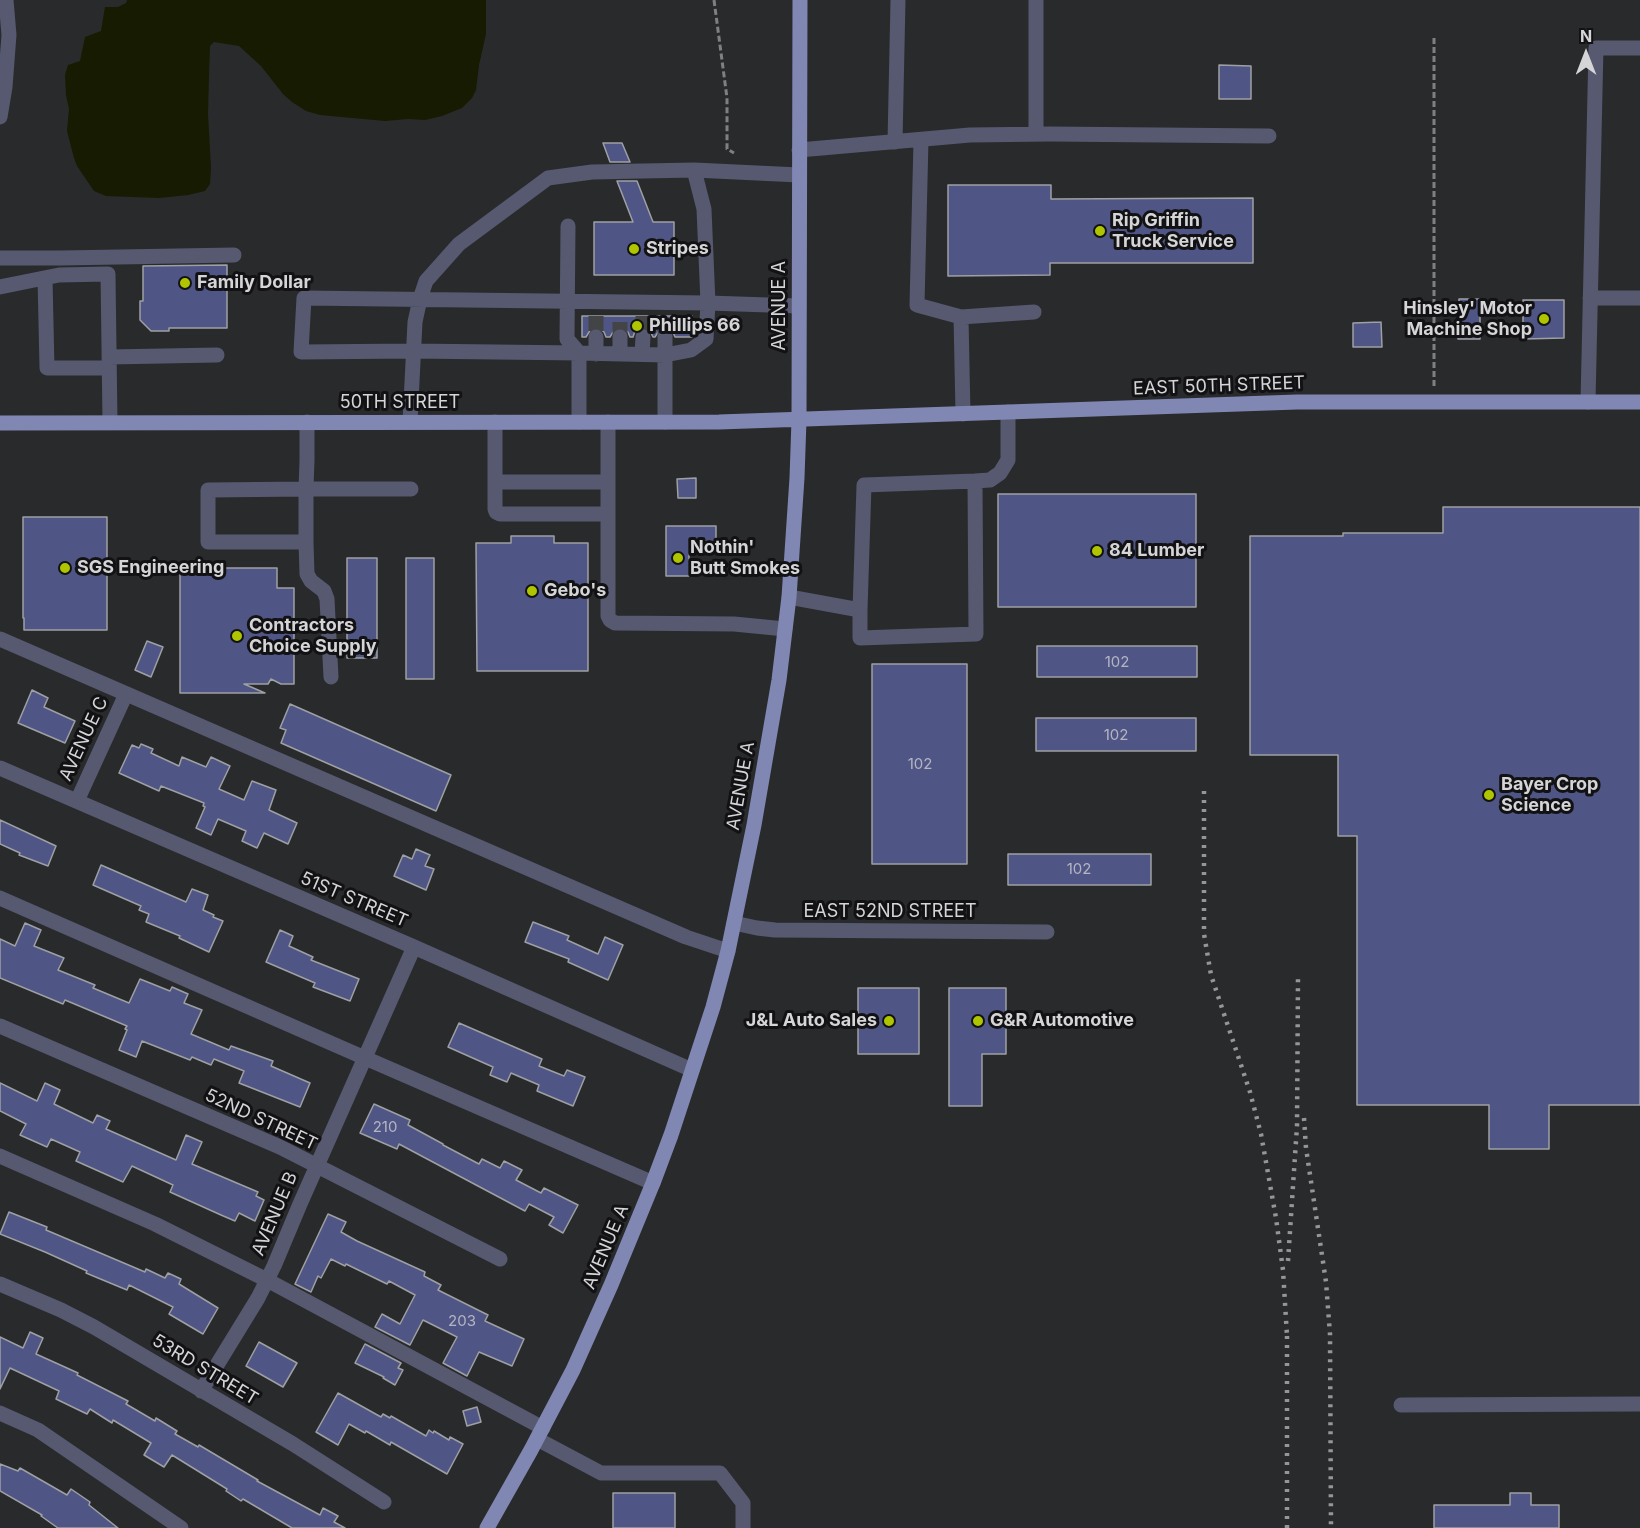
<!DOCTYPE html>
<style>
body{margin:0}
#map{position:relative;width:1640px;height:1528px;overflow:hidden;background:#292a2c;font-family:Inter,sans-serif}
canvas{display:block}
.north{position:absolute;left:1556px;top:24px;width:60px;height:60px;-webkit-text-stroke:4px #121214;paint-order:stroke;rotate:0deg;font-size:16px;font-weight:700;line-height:24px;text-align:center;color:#d5d5d7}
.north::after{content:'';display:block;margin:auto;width:21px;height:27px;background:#d5d5d7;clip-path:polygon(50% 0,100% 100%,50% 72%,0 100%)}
</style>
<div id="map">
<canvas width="1640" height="1528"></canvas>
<div class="north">N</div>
</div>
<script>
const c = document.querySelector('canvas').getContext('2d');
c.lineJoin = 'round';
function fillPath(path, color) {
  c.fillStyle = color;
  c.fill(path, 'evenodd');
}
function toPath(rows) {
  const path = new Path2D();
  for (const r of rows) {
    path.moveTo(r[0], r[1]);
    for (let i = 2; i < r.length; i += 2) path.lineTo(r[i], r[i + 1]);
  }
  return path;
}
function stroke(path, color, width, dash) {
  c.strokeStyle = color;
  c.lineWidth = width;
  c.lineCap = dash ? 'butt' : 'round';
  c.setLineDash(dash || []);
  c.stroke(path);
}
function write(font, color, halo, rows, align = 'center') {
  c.font = font + ' Inter,sans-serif';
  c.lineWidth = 6;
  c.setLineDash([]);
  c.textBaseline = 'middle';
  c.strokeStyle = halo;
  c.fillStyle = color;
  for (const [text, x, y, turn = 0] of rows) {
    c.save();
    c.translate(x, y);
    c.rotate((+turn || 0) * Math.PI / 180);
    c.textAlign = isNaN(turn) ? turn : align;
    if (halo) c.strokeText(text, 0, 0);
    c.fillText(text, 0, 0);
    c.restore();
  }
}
const water = toPath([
 [127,0,486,0,486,34,479,65,476,90,472,98,462,108,442,116,425,120,408,119,385,121,320,115,306,111,292,102,283,94,261,66,239,46,214,42,210,46,209,75,208,114,211,168,210,184,205,191,188,195,159,198,106,196,94,191,77,166,74,158,67,131,69,109,66,95,65,75,68,65,80,61,85,37,101,31,105,7,118,7,126,3]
]);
const building = toPath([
 [1219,65,1251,66,1251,99,1219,99,1219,65],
 [603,143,622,143,630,162,610,162,603,143],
 [617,181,637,181,653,222,674,222,674,275,594,275,594,222,633,222,617,181],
 [948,185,1051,185,1051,199,1253,198,1253,263,1050,263,1050,275,948,276,948,185],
 [227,265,227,328,169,328,169,331,151,331,140,320,140,301,143,301,143,266,227,265],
 [1459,299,1480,299,1480,339,1458,339,1459,299],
 [1523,300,1564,300,1564,338,1523,339,1523,300],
 [582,316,692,316,692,337,675,337,673,332,666,327,660,329,655,337,653,337,649,329,643,327,635,331,633,337,630,337,628,332,621,327,615,329,610,337,606,337,604,332,597,327,591,329,586,337,582,337,582,316],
 [1381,322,1382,347,1353,347,1353,323,1381,322],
 [696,478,696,498,678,498,677,479,696,478],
 [998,494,1196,494,1196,607,998,607,998,494],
 [1443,507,1640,507,1640,1105,1549,1105,1549,1149,1489,1149,1489,1105,1357,1105,1357,836,1338,836,1338,755,1250,755,1250,536,1343,536,1343,533,1443,533,1443,507],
 [23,517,107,517,107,630,24,630,24,618,23,618,23,517],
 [666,526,716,526,716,541,689,541,689,576,666,576,666,526],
 [511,536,554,536,554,543,588,543,588,671,477,671,476,543,511,543,511,536],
 [347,558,377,558,377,658,347,658,347,558],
 [406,558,434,558,434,679,406,679,406,558],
 [180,568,277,568,277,588,294,588,294,684,281,684,271,679,268,684,244,684,265,693,180,693,180,568],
 [147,641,163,647,151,677,135,670,147,641],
 [1037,646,1197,646,1197,677,1037,677,1037,646],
 [872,664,967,664,967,864,872,864,872,664],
 [32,690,48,698,44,707,75,721,65,743,18,723,32,690],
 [290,704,451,775,436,811,281,743,286,730,280,728,290,704],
 [1036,718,1196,718,1196,751,1036,751,1036,718],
 [141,744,153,749,151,753,179,766,182,757,206,767,211,757,230,766,219,789,244,800,252,781,276,790,269,810,297,823,288,844,264,833,257,848,242,841,246,831,218,819,211,835,196,828,205,807,203,806,204,803,161,786,159,791,119,773,132,745,139,748,141,744],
 [0,820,56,846,48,866,19,855,20,853,0,844,0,820],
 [416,849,430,855,425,866,434,869,426,890,394,876,403,855,412,859,416,849],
 [1008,854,1151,854,1151,885,1008,885,1008,854],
 [101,865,186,902,192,889,208,895,203,910,214,915,213,917,223,921,209,952,179,938,180,936,146,922,149,914,139,910,141,906,93,885,101,865],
 [533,922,569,936,567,940,598,954,605,937,623,945,608,980,568,962,569,959,525,942,533,922],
 [25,923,41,930,34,946,64,958,58,970,95,985,93,988,129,1003,140,979,170,991,172,987,188,994,184,1003,202,1010,191,1034,229,1050,231,1046,273,1061,271,1066,310,1083,300,1107,239,1083,244,1071,214,1059,211,1065,192,1057,190,1060,142,1041,136,1057,119,1050,127,1030,125,1029,127,1026,65,1000,63,1004,0,978,0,939,15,946,25,923],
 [280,930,293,936,289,946,313,957,311,960,359,979,350,1001,313,987,315,983,266,962,280,930],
 [858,988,919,988,919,1054,858,1054,858,988],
 [949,988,1006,988,1006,1054,982,1054,982,1106,949,1106,949,988],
 [459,1023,542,1059,539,1066,564,1076,567,1070,585,1077,573,1106,537,1091,539,1085,511,1073,507,1082,490,1075,493,1067,448,1047,459,1023],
 [0,1083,37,1101,45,1083,60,1090,54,1104,93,1123,97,1115,110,1121,106,1129,176,1160,186,1135,202,1142,192,1164,258,1192,256,1196,264,1200,255,1221,239,1213,235,1221,221,1215,170,1192,173,1185,132,1166,123,1182,76,1161,80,1152,51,1139,47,1147,20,1135,26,1124,0,1111,0,1083],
 [374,1104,410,1120,408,1125,443,1144,443,1145,479,1164,482,1159,500,1168,504,1161,522,1170,516,1180,541,1193,544,1188,578,1205,563,1233,549,1225,554,1217,529,1204,525,1211,399,1144,397,1149,360,1133,374,1104],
 [9,1212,47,1227,46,1230,145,1272,146,1269,165,1278,168,1273,181,1279,179,1284,218,1308,203,1334,169,1314,173,1307,129,1285,127,1290,86,1273,87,1271,45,1252,0,1234,9,1212],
 [328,1214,346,1222,341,1232,357,1241,425,1272,424,1276,441,1285,438,1290,488,1315,485,1321,524,1339,512,1366,479,1352,467,1376,443,1363,457,1337,423,1320,410,1345,375,1327,382,1314,400,1324,415,1295,389,1281,387,1284,346,1264,345,1266,331,1259,321,1278,318,1276,311,1292,295,1284,328,1214],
 [30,1332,43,1338,36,1354,78,1373,77,1375,128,1401,126,1404,155,1421,156,1418,177,1431,175,1434,198,1447,199,1445,258,1480,257,1481,320,1515,323,1508,338,1516,334,1522,345,1528,292,1528,243,1499,241,1501,226,1491,227,1489,172,1455,164,1467,144,1455,151,1443,113,1420,112,1423,90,1409,87,1414,56,1399,59,1391,10,1368,0,1389,0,1337,23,1348,30,1332],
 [259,1342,297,1363,283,1387,246,1366,259,1342],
 [365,1344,401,1363,398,1368,403,1370,395,1385,383,1378,384,1377,355,1363,365,1344],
 [338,1393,381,1417,383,1414,390,1418,391,1416,426,1436,429,1430,433,1433,434,1431,449,1440,450,1437,463,1444,447,1474,391,1442,390,1445,366,1431,365,1433,349,1424,338,1445,316,1432,338,1393],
 [477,1407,481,1422,467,1426,463,1411,477,1407],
 [0,1464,18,1471,20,1468,67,1495,71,1489,90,1502,89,1505,118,1528,58,1528,41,1516,42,1515,0,1491,0,1464],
 [613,1493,675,1493,675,1528,613,1528,613,1493],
 [1510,1493,1531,1493,1531,1505,1559,1505,1559,1528,1434,1528,1434,1505,1510,1505,1510,1493]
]);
const minorTunnel = toPath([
 [596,316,596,337],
 [643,316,643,337],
 [620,337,620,316],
 [665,337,665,316]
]);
const path = toPath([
 [714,0,727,98,727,149,734,153],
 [1434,386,1434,37]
]);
const minor = toPath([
 [0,117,5,87,9,35,6,0],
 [1036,134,1036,0],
 [921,140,917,305,961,317,963,414],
 [895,142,898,0],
 [799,150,970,135,1050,134,1269,136],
 [568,226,567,339,579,353],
 [0,258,61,258,234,255],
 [45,278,47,368,109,368],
 [0,287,59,275,108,274,110,422],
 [1590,298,1640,298],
 [961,317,1034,312],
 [620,337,620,354],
 [665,337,665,355,691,350,706,339,708,303,799,306],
 [579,353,413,351,301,352,304,298,708,303,704,209,694,170],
 [596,354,596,337],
 [642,354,643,337],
 [109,357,217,355],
 [1588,402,1596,48,1640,48],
 [307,422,307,460,306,489,306,542,208,542,208,490,306,489,411,489],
 [410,422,415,322,420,299,426,281,459,244,548,178,592,172,694,170,799,175],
 [495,422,495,509,496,512,500,514,608,514],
 [579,422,579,353,665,355,665,422],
 [608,422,608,616,610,620,615,623,734,624,785,629],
 [975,481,990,480,1000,473,1008,460,1008,412],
 [495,482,608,482],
 [306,542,307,574,311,581,324,591,327,599,331,677],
 [789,597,860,610,860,638,976,634,975,481,864,485,860,610],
 [0,639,686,937,728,951],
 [0,768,414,947,692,1070],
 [77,801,126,694],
 [0,898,365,1058,653,1183],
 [734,923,757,928,775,930,1047,932],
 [0,1026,280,1147,500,1259],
 [0,1156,155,1224,267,1280,543,1428],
 [0,1284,61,1310,94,1327,293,1444,384,1502],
 [201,1391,258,1298,274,1266,300,1204,414,947],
 [1401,1405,1640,1404],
 [0,1413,38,1430,181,1528],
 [537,1439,601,1473,720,1473,743,1503,743,1528]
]);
const major = toPath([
 [0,423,719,422,1297,402,1640,402],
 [487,1528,531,1450,573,1370,611,1285,653,1183,671,1135,713,1007,728,951,754,825,779,680,789,597,797,478,799,420,800,0]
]);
const rail = toPath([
 [1204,791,1204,934,1211,975,1250,1092,1261,1134,1276,1218,1283,1270,1287,1336],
 [1304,1118,1306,1148,1326,1282,1330,1334,1331,1528],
 [1288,1261,1297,1126,1298,978],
 [1287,1528,1287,1330]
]);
const markers = [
 [1100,231,6,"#b0c502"],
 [634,249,6,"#b0c502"],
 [185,283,6,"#b0c502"],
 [1544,319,6,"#b0c502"],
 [637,326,6,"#b0c502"],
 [1097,551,6,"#b0c502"],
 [678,558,6,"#b0c502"],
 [65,568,6,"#b0c502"],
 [532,591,6,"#b0c502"],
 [237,636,6,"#b0c502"],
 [1489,795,6,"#b0c502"],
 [889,1021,6,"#b0c502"],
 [978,1021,6,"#b0c502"]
];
const numberNames = [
 ["102",1117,662],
 ["102",1116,735],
 ["102",920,764],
 ["102",1079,869],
 ["210",385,1127],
 ["203",462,1321]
];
const poiNames = [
 ["Rip Griffin",1112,221],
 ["Truck Service",1112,242],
 ["Stripes",646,249],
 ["Family Dollar",197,283],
 ["Hinsley' Motor",1532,309,"right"],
 ["Machine Shop",1532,330,"right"],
 ["Phillips 66",649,326],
 ["Nothin'",690,548],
 ["Butt Smokes",690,569],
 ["84 Lumber",1109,551],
 ["SGS Engineering",77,568],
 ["Gebo's",544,591],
 ["Contractors",249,626],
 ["Choice Supply",249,647],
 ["Bayer Crop",1501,785],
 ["Science",1501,806],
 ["J&L Auto Sales",877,1021,"right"],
 ["G&R Automotive",990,1021]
];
const streetNames = [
 ["AVENUE A",780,306,-90],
 ["EAST 50TH STREET",1219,386,-2],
 ["50TH STREET",400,403],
 ["AVENUE C",84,739,-65],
 ["AVENUE A",741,786,-80],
 ["51ST STREET",354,900,23],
 ["EAST 52ND STREET",890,912],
 ["52ND STREET",261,1120,25],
 ["AVENUE B",275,1214,-67],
 ["AVENUE A",606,1247,-67],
 ["53RD STREET",205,1370,31]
];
fillPath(water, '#171b01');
fillPath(building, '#4f5685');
stroke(building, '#9fa0a3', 1.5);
stroke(minorTunnel, '#434446', 15, [15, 8]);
stroke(path, '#808082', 3, [6, 3]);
stroke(minor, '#56596f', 15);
stroke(major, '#8087b3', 15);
stroke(rail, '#959698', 4.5, [3, 6]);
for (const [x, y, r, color] of markers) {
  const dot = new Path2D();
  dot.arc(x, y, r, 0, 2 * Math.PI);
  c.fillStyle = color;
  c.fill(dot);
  stroke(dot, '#121214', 2);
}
write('15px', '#b4b5c2', null, numberNames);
write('bold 18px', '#d5d5d7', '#121214', poiNames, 'left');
write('18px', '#d5d5d7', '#121214', streetNames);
</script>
